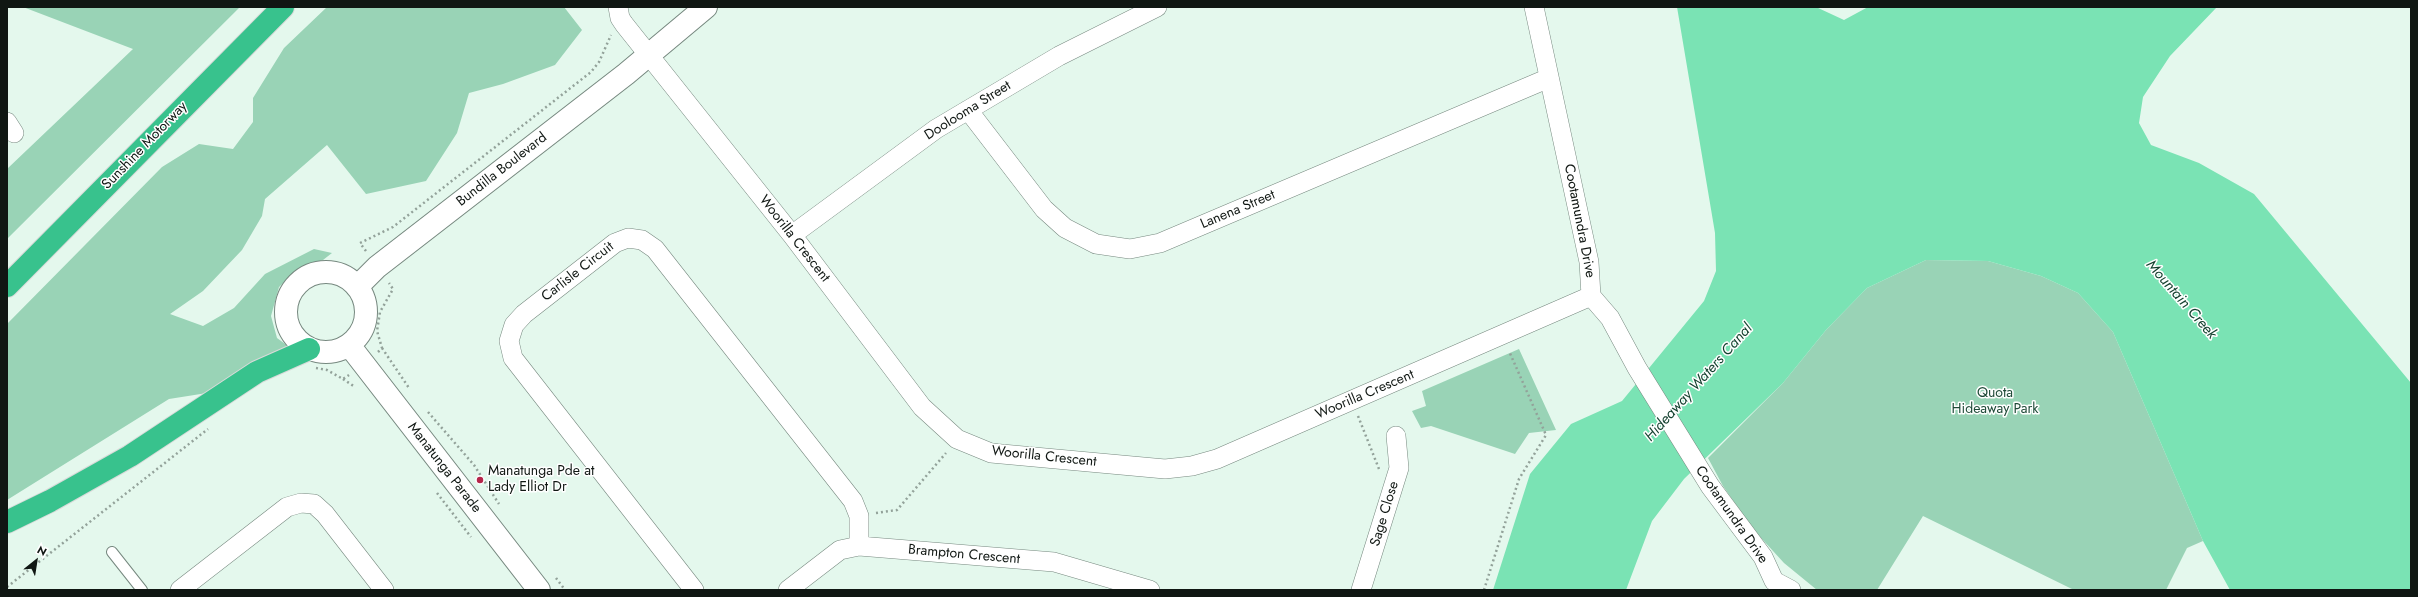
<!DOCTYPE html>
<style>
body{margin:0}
#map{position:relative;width:2418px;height:597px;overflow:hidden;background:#e4f8ed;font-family:Jost,sans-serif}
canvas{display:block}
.frame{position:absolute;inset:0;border:8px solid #101713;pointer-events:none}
.north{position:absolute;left:16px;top:541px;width:40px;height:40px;-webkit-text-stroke:3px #fff;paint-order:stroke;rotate:30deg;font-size:11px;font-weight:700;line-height:16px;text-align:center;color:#101713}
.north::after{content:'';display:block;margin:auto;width:14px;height:18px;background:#101713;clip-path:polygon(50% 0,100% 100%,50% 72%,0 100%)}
</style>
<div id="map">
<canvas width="2418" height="597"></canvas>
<div class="frame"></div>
<div class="north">N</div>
</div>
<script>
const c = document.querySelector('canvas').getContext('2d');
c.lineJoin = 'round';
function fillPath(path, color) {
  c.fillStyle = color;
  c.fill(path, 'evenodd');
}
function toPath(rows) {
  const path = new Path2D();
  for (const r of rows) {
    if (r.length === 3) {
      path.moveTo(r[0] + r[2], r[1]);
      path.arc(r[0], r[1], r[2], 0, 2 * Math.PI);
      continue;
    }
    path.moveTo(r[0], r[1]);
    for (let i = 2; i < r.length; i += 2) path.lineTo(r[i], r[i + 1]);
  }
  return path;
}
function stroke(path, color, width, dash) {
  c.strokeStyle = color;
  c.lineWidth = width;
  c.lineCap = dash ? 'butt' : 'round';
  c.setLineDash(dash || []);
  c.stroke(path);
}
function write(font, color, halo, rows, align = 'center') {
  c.font = font + ' Jost,sans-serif';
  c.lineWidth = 3;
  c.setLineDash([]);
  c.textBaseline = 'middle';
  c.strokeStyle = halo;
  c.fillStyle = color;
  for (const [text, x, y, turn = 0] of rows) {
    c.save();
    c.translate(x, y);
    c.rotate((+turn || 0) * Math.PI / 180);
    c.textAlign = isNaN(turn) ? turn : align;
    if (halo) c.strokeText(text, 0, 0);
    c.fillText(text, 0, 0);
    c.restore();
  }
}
const green = toPath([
 [23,7,240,7,7,239,7,169,133,49],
 [327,7,564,7,582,30,555,65,503,84,469,93,457,133,426,181,366,194,327,145,265,199,262,216,242,250,203,291,170,314,203,326,234,308,265,274,314,249,332,253,323,260,298,269,279,287,271,316,277,338,292,349,262,357,207,393,169,399,7,500,7,324,162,167,199,144,233,149,253,122,253,98,284,48],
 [1926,260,1988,261,2041,276,2078,293,2113,332,2203,541,2187,548,2166,590,2074,590,1923,516,1877,590,1817,590,1784,563,1752,528,1723,486,1708,458,1783,383,1826,330,1867,288],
 [1519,349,1556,430,1529,433,1515,454,1431,426,1421,428,1412,411,1426,406,1422,391]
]);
const water = toPath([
 [1677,7,1816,7,1844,20,1868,7,2217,7,2170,56,2143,97,2139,123,2151,145,2199,163,2254,194,2411,383,2411,590,2230,590,2203,541,2113,332,2078,293,2041,276,1988,261,1926,260,1867,288,1826,330,1783,383,1684,479,1652,521,1626,590,1493,590,1530,474,1571,424,1622,401,1704,301,1716,271,1715,233]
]);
const path = toPath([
 [366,251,360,243,393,227,591,72,599,62,611,35],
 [382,348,409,388],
 [378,352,382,348,377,331,380,312,393,289,389,283],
 [316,368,327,370,343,379,349,375],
 [343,379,355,387],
 [428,412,474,465,499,504],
 [1358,416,1379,469],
 [437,493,471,537],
 [876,513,897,510,946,453],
 [556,578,565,590],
 [7,587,208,429],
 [1484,590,1519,479,1546,435,1509,351]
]);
const service = toPath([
 [112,552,142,590]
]);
const minor = toPath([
 [618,7,620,18,624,24,792,235,922,407,957,439,991,453,1165,469,1192,466,1217,459,1591,296],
 [1534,7,1589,262,1591,296,1610,318,1637,368,1710,486,1763,557,1774,581,1791,590],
 [968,110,1044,209,1065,228,1096,244,1130,249,1160,243,1549,78],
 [7,122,14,133],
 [792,235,936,129,1059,56,1157,7],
 [180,590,287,507,301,503,314,504,325,514,384,590],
 [694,590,513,358,509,341,514,325,524,314,615,243,628,238,642,240,655,249,853,501,859,516,859,546],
 [788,590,840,550,859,546,1054,562,1150,590],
 [1361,590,1399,468,1396,436]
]);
const tertiary = toPath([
 [326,312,40],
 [357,287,377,267,626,74,706,7],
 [349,345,539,590]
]);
const motorway = toPath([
 [7,286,283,7],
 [7,522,50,501,130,456,257,372,309,349]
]);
const markers = [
 [480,480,4,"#b6254a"]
];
const streetNames = [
 ["Doolooma Street",968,111,-32],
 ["Sunshine Motorway",145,146,-46],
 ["Bundilla Boulevard",502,170,-38],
 ["Lanena Street",1238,210,-23],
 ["Cootamundra Drive",1579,221,79],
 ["Woorilla Crescent",794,239,52],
 ["Carlisle Circuit",578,272,-38],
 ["Woorilla Crescent",1365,395,-23],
 ["Woorilla Crescent",1044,457,6],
 ["Manatunga Parade",444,468,52],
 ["Sage Close",1385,514,-73],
 ["Cootamundra Drive",1731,515,55],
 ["Brampton Crescent",964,555,5]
];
const parkNames = [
 ["Quota",1995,394],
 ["Hideaway Park",1995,410]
];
const poiNames = [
 ["Manatunga Pde at",488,472],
 ["Lady Elliot Dr",488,488]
];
const waterNames = [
 ["Mountain Creek",2181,300,49],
 ["Hideaway Waters Canal",1699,383,-48]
];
fillPath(green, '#99d3b6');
fillPath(water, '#7ae3b4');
stroke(service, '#76887f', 12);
stroke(minor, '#76887f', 20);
stroke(tertiary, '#76887f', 24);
stroke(motorway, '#d9dad9', 24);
stroke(path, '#93a29a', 2.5, [2, 3]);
stroke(service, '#fff', 10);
stroke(minor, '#fff', 19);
stroke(tertiary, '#fff', 22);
stroke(motorway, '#38c28d', 22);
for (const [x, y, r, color] of markers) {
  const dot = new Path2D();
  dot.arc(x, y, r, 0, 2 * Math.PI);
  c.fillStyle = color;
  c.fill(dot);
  stroke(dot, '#fff', 1.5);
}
write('14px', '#101713', '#fff', streetNames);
write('14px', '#1e4a37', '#fff', parkNames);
write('14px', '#101713', '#fff', poiNames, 'left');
write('italic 15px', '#123f2d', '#fff', waterNames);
</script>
